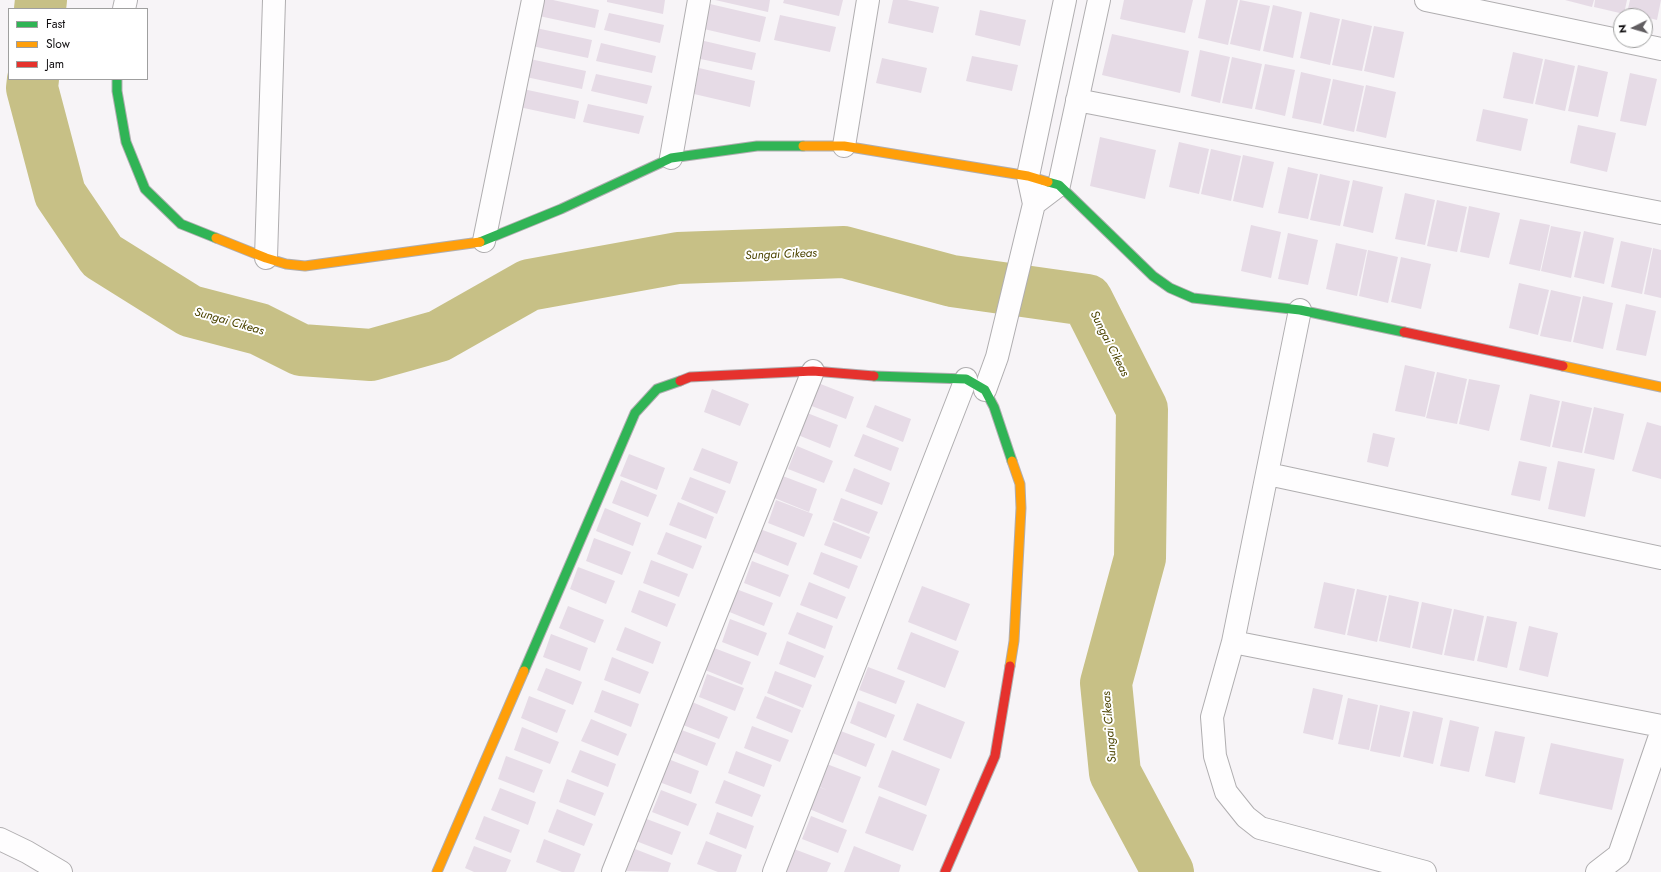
<!DOCTYPE html>
<style>
body{margin:0}
#map{position:relative;width:1661px;height:872px;overflow:hidden;background:#f7f4f7;font-family:Jost,sans-serif}
canvas{display:block}
.legend{position:absolute;left:8px;top:8px;width:140px;height:72px;box-sizing:border-box;background:#fff;border:1px solid #9f9f9f;margin:0;padding:5px 7px;list-style:none;font-size:12px;color:#100e10}
.legend li{display:flex;align-items:center;gap:8px;height:20px}
.legend b{width:20px;border:1px solid #9f9f9f}
.north{position:absolute;left:1613px;top:8px;width:40px;height:40px;box-sizing:border-box;background:#fff;border:1px solid #9f9f9f;border-radius:50%;rotate:265deg;font-size:11px;font-weight:700;line-height:16px;text-align:center;color:#100e10}
.north::after{content:'';display:block;margin:auto;width:14px;height:18px;background:#615e61;clip-path:polygon(50% 0,100% 100%,50% 72%,0 100%)}
</style>
<div id="map">
<canvas width="1661" height="872"></canvas>
<ul class="legend">
<li><b style="height:5px;background:#30b455"></b>Fast</li>
<li><b style="height:5px;background:#ff9f0a"></b>Slow</li>
<li><b style="height:5px;background:#e5322d"></b>Jam</li>
</ul>
<div class="north">N</div>
</div>
<script>
const c = document.querySelector('canvas').getContext('2d');
c.lineJoin = 'round';
function toPath(rows) {
  const path = new Path2D();
  for (const r of rows) {
    path.moveTo(r[0], r[1]);
    for (let i = 2; i < r.length; i += 2) path.lineTo(r[i], r[i + 1]);
  }
  return path;
}
function stroke(path, color, width, dash) {
  c.strokeStyle = color;
  c.lineWidth = width;
  c.lineCap = dash ? 'butt' : 'round';
  c.setLineDash(dash || []);
  c.stroke(path);
}
function fillPath(path, color) {
  c.fillStyle = color;
  c.fill(path, 'evenodd');
}
function write(font, color, halo, rows, align = 'center') {
  c.font = font + ' Jost,sans-serif';
  c.lineWidth = 4;
  c.setLineDash([]);
  c.textBaseline = 'middle';
  c.strokeStyle = halo;
  c.fillStyle = color;
  for (const [text, x, y, turn = 0] of rows) {
    c.save();
    c.translate(x, y);
    c.rotate((+turn || 0) * Math.PI / 180);
    c.textAlign = isNaN(turn) ? turn : align;
    if (halo) c.strokeText(text, 0, 0);
    c.fillText(text, 0, 0);
    c.restore();
  }
}
const river = toPath([
 [40,9,41,0],
 [33,79,32,88,60,194,102,256,190,311,259,329,301,350,371,355,439,336,529,285,678,258,844,252,952,281,1087,300,1142,409,1140,558,1106,683,1115,773,1168,872]
]);
const building = toPath([
 [542,0,553,0,599,10,595,28,539,16],
 [607,0,665,0,663,14,607,2],
 [715,0,770,0,768,12],
 [784,0,843,0,839,16,783,3],
 [893,0,907,0,939,7,933,33,888,23],
 [1124,0,1193,0,1185,33,1120,19],
 [1206,0,1238,0,1228,45,1198,38],
 [1240,0,1270,6,1260,51,1230,44],
 [1565,0,1594,0,1592,7],
 [1595,0,1627,0,1624,14,1594,7],
 [1630,0,1661,0,1657,20,1645,17,1645,16,1627,13],
 [710,4,766,17,760,42,704,29],
 [1273,5,1302,12,1293,58,1263,51],
 [980,10,1026,20,1020,46,975,35],
 [1310,12,1340,19,1330,65,1300,58],
 [609,13,664,25,660,43,604,30],
 [780,15,836,27,830,52,774,40],
 [1342,19,1372,26,1362,71,1332,65],
 [1374,26,1404,32,1394,78,1364,71],
 [536,28,592,40,588,58,532,46],
 [1112,34,1189,51,1180,93,1102,75],
 [700,40,756,53,752,70,696,58],
 [601,43,656,56,652,73,596,61],
 [1200,50,1230,57,1220,103,1191,96],
 [1513,52,1543,59,1533,104,1503,98],
 [972,56,1018,65,1012,91,966,81],
 [1232,57,1262,64,1252,109,1222,103],
 [882,58,927,68,921,93,876,83],
 [530,59,586,71,582,89,526,77],
 [1545,59,1575,66,1565,111,1535,104],
 [1265,64,1295,70,1285,116,1255,109],
 [1578,65,1608,72,1598,117,1568,111],
 [699,68,755,81,750,107,694,94],
 [1301,72,1331,79,1321,124,1292,118],
 [1630,73,1657,79,1646,126,1620,121],
 [596,74,652,86,647,104,591,91],
 [1333,79,1364,86,1354,132,1323,125],
 [1366,85,1396,92,1386,138,1356,131],
 [523,89,579,101,575,119,519,107],
 [588,104,644,116,639,134,583,122],
 [1483,109,1528,119,1521,151,1476,141],
 [1578,125,1616,133,1607,172,1570,163],
 [1100,137,1156,150,1145,199,1090,186],
 [1179,142,1209,149,1199,194,1169,187],
 [1211,149,1241,156,1231,201,1201,194],
 [1243,155,1274,162,1263,208,1233,201],
 [1288,167,1318,174,1308,219,1278,213],
 [1320,174,1350,181,1340,226,1310,220],
 [1353,180,1383,187,1373,233,1343,226],
 [1405,193,1435,200,1425,245,1395,239],
 [1437,200,1467,207,1457,252,1427,246],
 [1469,206,1500,213,1489,258,1460,252],
 [1520,219,1550,225,1540,271,1509,264],
 [1251,225,1281,232,1271,278,1241,271],
 [1551,226,1581,232,1571,278,1541,271],
 [1584,231,1614,238,1604,284,1574,277],
 [1288,233,1318,240,1308,285,1278,279],
 [1621,241,1652,248,1642,294,1611,287],
 [1336,243,1367,250,1357,296,1326,289],
 [1653,248,1661,250,1661,298,1644,294],
 [1368,250,1398,257,1388,303,1359,296],
 [1401,257,1431,264,1421,309,1391,302],
 [1519,283,1549,290,1538,335,1509,328],
 [1551,290,1581,297,1571,342,1540,336],
 [1583,296,1613,303,1603,349,1573,342],
 [1626,304,1656,311,1646,356,1616,350],
 [1405,365,1435,372,1425,417,1395,411],
 [1437,372,1467,379,1457,424,1426,418],
 [1469,379,1500,385,1489,431,1459,424],
 [818,383,854,397,846,419,809,405],
 [712,389,749,404,740,426,704,412],
 [1530,394,1560,401,1550,447,1520,440],
 [1562,401,1592,408,1582,453,1552,447],
 [875,405,911,419,903,442,866,427],
 [1594,407,1624,414,1614,460,1584,453],
 [802,411,838,425,830,448,793,433],
 [1647,422,1661,426,1661,479,1632,471],
 [1373,433,1395,438,1388,467,1367,462],
 [863,434,899,448,891,471,854,456],
 [797,446,833,461,824,483,788,469],
 [702,448,738,462,730,484,693,470],
 [629,454,665,468,657,490,620,476],
 [1519,461,1547,467,1540,501,1511,495],
 [1558,461,1595,469,1585,517,1548,509],
 [854,468,890,483,882,505,845,491],
 [780,475,817,489,809,512,772,497],
 [690,477,726,491,717,514,681,499],
 [621,480,657,495,648,517,612,503],
 [841,498,878,512,869,534,833,520],
 [776,500,813,514,804,537,768,523],
 [678,502,714,517,706,539,669,525],
 [605,508,641,523,633,546,596,531],
 [833,522,870,537,861,559,824,545],
 [760,529,797,543,788,566,751,551],
 [666,532,702,546,693,569,657,554],
 [594,538,631,552,622,575,586,561],
 [821,552,858,566,849,589,813,574],
 [651,560,688,574,679,597,643,583],
 [752,561,789,575,780,597,744,583],
 [578,567,615,581,606,604,570,589],
 [809,582,846,597,837,619,800,605],
 [1324,582,1355,589,1345,635,1314,628],
 [922,586,970,604,956,641,908,622],
 [736,589,773,603,764,626,727,611],
 [1357,589,1387,596,1377,642,1347,635],
 [639,590,676,604,667,627,631,612],
 [1389,595,1419,602,1410,648,1379,641],
 [1422,602,1452,609,1442,655,1412,648],
 [568,606,604,620,595,643,559,628],
 [1454,609,1484,616,1474,661,1444,655],
 [797,612,833,626,825,649,788,634],
 [1487,616,1517,622,1507,668,1477,661],
 [730,619,767,633,758,656,722,642],
 [1529,626,1558,633,1548,677,1519,670],
 [625,627,661,642,653,664,616,650],
 [911,632,959,651,945,688,897,669],
 [551,634,588,648,580,671,543,657],
 [787,641,824,656,815,678,779,664],
 [714,648,751,662,742,685,705,670],
 [612,657,649,672,640,694,604,680],
 [868,667,905,681,896,704,859,690],
 [546,668,582,682,573,705,537,690],
 [775,671,812,685,803,708,767,693],
 [707,674,744,688,735,711,699,697],
 [1313,688,1343,695,1333,740,1303,733],
 [602,690,639,704,631,727,594,712],
 [529,696,566,710,557,733,521,718],
 [765,696,801,710,792,733,756,718],
 [1348,698,1378,705,1369,750,1338,744],
 [858,701,895,715,886,738,850,723],
 [692,702,728,717,719,739,683,725],
 [917,703,965,722,951,759,903,740],
 [1380,705,1410,712,1400,757,1370,751],
 [1413,711,1443,718,1433,764,1403,757],
 [591,719,627,734,618,756,581,741],
 [1450,720,1479,727,1469,772,1440,766],
 [752,726,789,740,780,762,744,748],
 [522,727,559,742,550,764,514,750],
 [679,729,716,743,707,766,670,751],
 [838,730,875,744,866,767,830,752],
 [1495,731,1525,737,1515,783,1485,776],
 [1551,743,1624,759,1612,810,1539,794],
 [580,750,616,764,608,787,571,772],
 [892,750,940,769,926,806,878,787],
 [736,751,772,765,764,787,728,773],
 [506,756,543,770,534,793,498,779],
 [663,757,699,771,691,794,654,780],
 [824,763,861,777,843,823,807,808,816,786,827,790,815,785],
 [567,779,604,793,595,816,559,802],
 [724,780,761,795,752,817,715,803],
 [500,788,536,802,528,825,491,810],
 [661,790,697,804,688,826,652,812],
 [879,796,927,815,913,851,865,833],
 [557,809,593,824,584,846,548,832],
 [717,812,754,826,746,849,709,834],
 [484,816,520,830,511,853,475,839],
 [811,816,847,830,838,853,802,839],
 [644,818,681,832,672,855,636,841],
 [544,839,581,854,574,872,562,872,536,862],
 [706,841,742,855,736,872,718,872,697,864],
 [474,846,511,860,506,872,474,872,465,868],
 [854,846,901,865,899,872,844,872],
 [635,849,671,863,668,872,626,871],
 [794,849,831,863,827,872,786,872]
]);
const street = toPath([
 [1065,0,1028,176,1034,204,1059,185,1099,0],
 [1426,0,1661,49],
 [124,9,126,0],
 [1077,100,1661,213],
 [844,146,868,0],
 [671,158,699,0],
 [484,241,533,0],
 [266,258,274,0],
 [1300,310,1233,642,1212,717,1215,756,1226,792,1246,817,1260,828,1425,872],
 [985,390,997,357,1034,204],
 [1268,474,1661,558],
 [1233,642,1661,726],
 [0,839,27,852,61,872],
 [613,872,813,371],
 [774,872,966,379],
 [1597,872,1619,855,1661,733]
]);
const fast = toPath([
 [117,79,117,91,126,142,145,189,181,224,216,238],
 [1048,182,1059,185,1153,276,1170,288,1193,298,1300,310,1404,332],
 [480,242,561,209,671,158,757,146,803,146],
 [874,376,966,379,985,390,994,407,1012,461],
 [524,671,635,413,657,389,680,381]
]);
const slow = toPath([
 [803,146,844,146,1028,176,1048,182],
 [216,238,266,258,286,264,305,266,480,242],
 [1563,366,1661,387],
 [1010,666,1014,641,1021,508,1020,484,1012,461],
 [437,872,524,671]
]);
const jam = toPath([
 [1404,332,1563,366],
 [680,381,690,377,813,371,874,376],
 [945,872,995,756,1010,666]
]);
const waterNames = [
 ["Sungai Cikeas",781,255,-2],
 ["Sungai Cikeas",229,322,16],
 ["Sungai Cikeas",1109,344,63],
 ["Sungai Cikeas",1110,727,-95]
];
stroke(river, '#c7c086', 52);
fillPath(building, '#e6dbe6');
stroke(street, '#b0aeb0', 24);
stroke(fast, '#b0aeb0', 11);
stroke(slow, '#b0aeb0', 11);
stroke(jam, '#b0aeb0', 11);
stroke(street, '#fefdfe', 22);
stroke(fast, '#30b455', 9);
stroke(slow, '#ff9f0a', 9);
stroke(jam, '#e5322d', 9);
write('italic 12px', '#4c4400', '#fff', waterNames);
</script>
